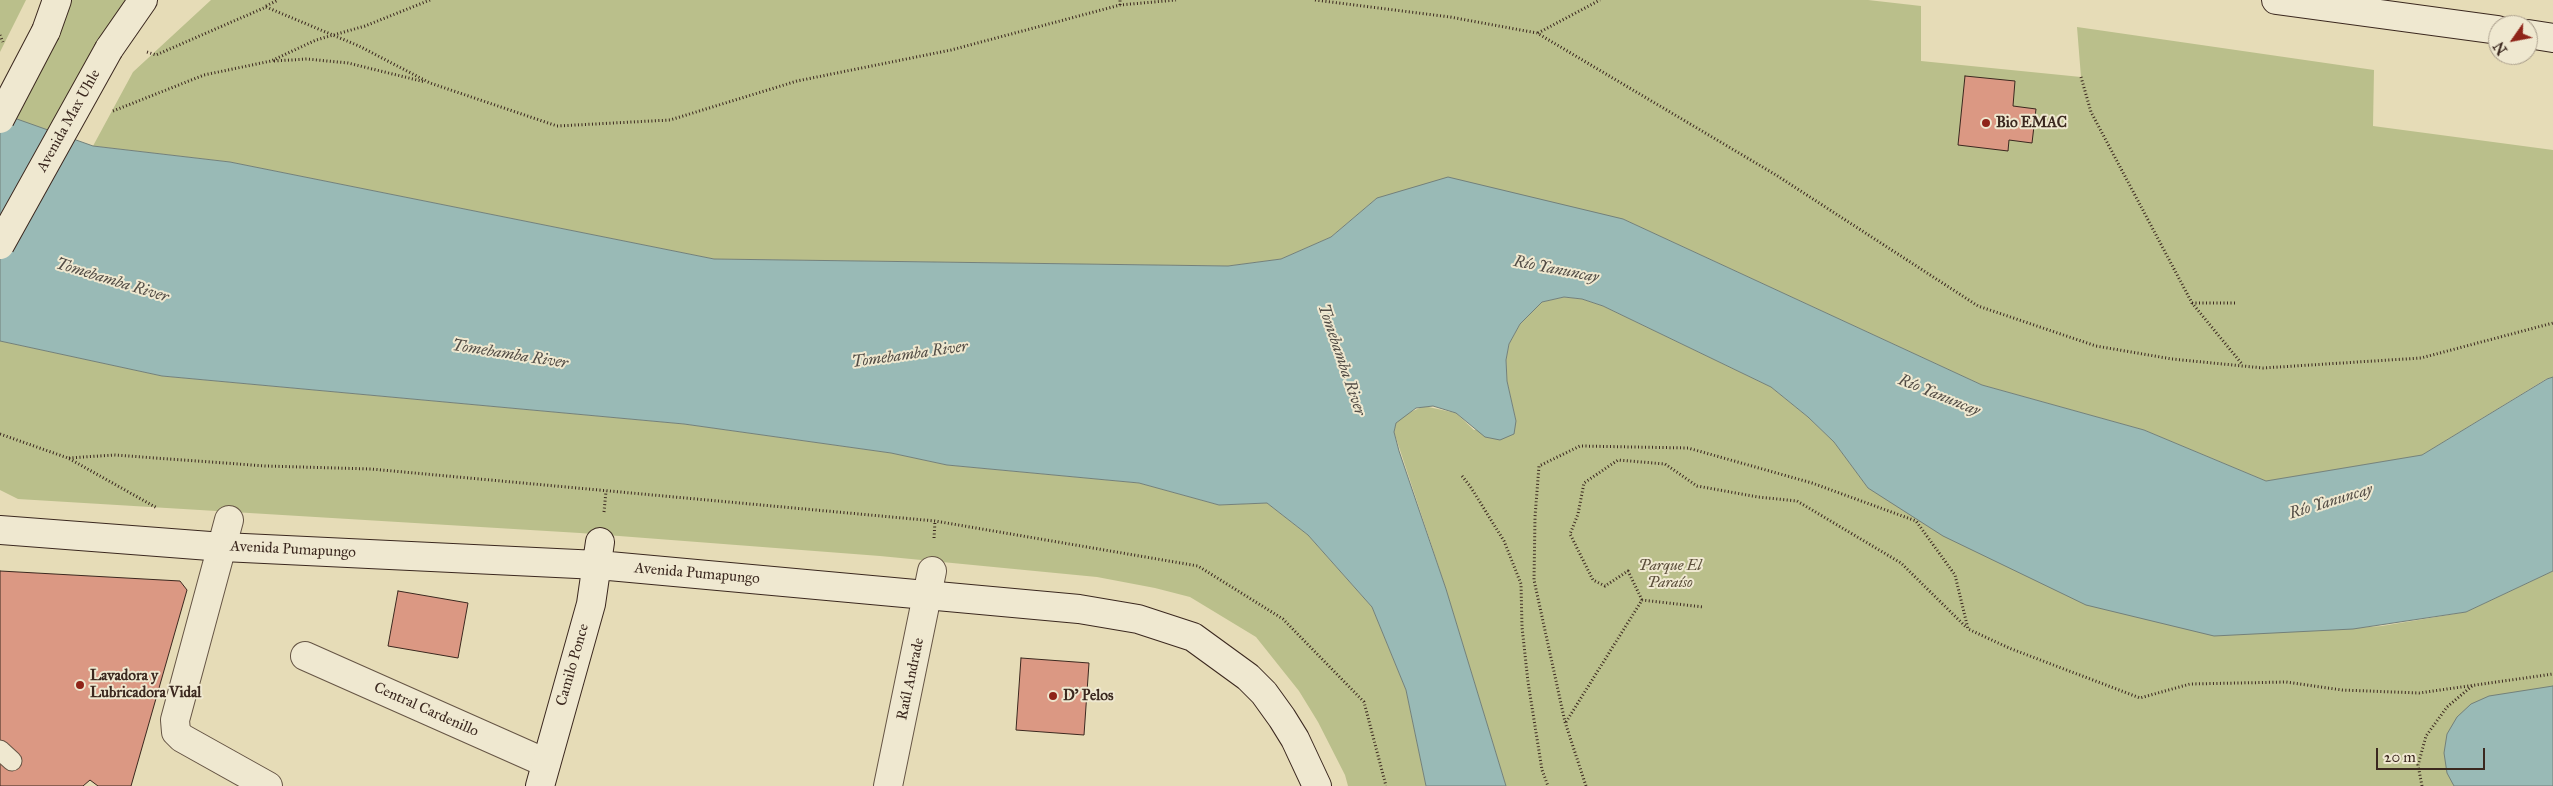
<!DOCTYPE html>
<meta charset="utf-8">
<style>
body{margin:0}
#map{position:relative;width:2553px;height:786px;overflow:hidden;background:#e6dcb7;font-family:"IM FELL Great Primer",serif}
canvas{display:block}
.north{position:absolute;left:2488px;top:15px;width:50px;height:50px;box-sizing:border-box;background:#efe8d0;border:1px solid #a79b89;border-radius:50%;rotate:237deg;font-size:14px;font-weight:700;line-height:20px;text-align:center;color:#3b281f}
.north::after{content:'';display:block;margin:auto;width:18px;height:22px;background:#8f2418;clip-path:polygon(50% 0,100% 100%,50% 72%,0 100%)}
.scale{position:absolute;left:2376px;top:748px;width:109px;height:22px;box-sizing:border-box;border:2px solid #3b281f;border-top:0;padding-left:6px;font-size:15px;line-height:18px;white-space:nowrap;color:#3b281f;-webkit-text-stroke:4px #efe8d0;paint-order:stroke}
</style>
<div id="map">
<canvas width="2553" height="786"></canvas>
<div class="north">N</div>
<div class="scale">20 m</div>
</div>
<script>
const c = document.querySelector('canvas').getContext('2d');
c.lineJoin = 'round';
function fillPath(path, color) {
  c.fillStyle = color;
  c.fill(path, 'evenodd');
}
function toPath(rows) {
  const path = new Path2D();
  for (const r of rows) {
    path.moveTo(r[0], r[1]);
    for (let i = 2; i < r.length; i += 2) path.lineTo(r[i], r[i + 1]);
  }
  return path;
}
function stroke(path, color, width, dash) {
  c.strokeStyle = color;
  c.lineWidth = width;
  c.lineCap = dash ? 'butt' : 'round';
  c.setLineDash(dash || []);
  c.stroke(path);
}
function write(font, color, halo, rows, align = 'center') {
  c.font = font + ' "IM FELL Great Primer",serif';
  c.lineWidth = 4;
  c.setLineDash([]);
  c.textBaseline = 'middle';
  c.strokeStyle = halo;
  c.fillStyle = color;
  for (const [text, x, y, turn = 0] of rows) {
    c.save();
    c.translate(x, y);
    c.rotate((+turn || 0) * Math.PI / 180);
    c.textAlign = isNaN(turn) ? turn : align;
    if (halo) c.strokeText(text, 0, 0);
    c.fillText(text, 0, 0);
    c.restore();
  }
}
const green = toPath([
 [0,0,26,0,0,52],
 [69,0,129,0,0,228,0,143],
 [211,0,1868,0,1921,6,1921,61,2081,77,2077,27,2374,70,2373,126,2553,150,2553,377,2546,379,2422,455,2266,481,2144,430,1982,385,1623,219,1377,198,1331,237,1281,259,1228,266,714,259,230,162,93,146,133,72],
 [1564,297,1582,299,1603,306,1771,387,1808,417,1834,442,1868,488,2310,631,2382,626,2466,612,2553,571,2553,786,1506,786,1446,589,1394,432,1396,423,1404,415,1424,406,1456,413,1474,430,1516,421,1507,381,1506,360,1509,344,1520,324,1542,302],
 [0,341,162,376,684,424,891,453,947,465,1139,483,1219,505,1267,503,1308,535,1372,607,1406,690,1426,786,1348,786,1345,775,1318,722,1299,691,1256,637,1190,597,1155,588,1097,577,880,556,580,533,18,499,0,490]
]);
const water = toPath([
 [0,113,93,146,230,162,714,259,1228,266,1281,259,1331,237,1377,198,1448,177,1623,219,1982,385,2144,430,2266,481,2422,455,2547,379,2553,377,2553,571,2466,612,2353,629,2214,636,2086,605,1943,536,1868,488,1834,442,1808,417,1771,387,1603,306,1582,299,1564,297,1542,302,1520,324,1509,344,1506,360,1507,381,1516,421,1514,434,1500,440,1485,437,1456,413,1433,406,1416,408,1396,423,1394,432,1399,451,1446,589,1506,786,1426,786,1406,690,1372,607,1308,535,1267,503,1219,505,1139,483,947,465,891,453,684,424,162,376,0,341,0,113],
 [2553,686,2553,786,2454,786,2447,773,2444,753,2447,734,2457,717,2471,704,2489,696,2553,686]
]);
const building = toPath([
 [1965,76,2015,81,2013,106,2036,109,2032,143,2009,140,2008,151,1958,145,1965,76],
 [0,571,180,581,187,590,131,786,98,786,90,780,83,786,0,786,0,571],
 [398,591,468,603,458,658,388,646,398,591],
 [1021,658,1089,663,1084,735,1016,730,1021,658]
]);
const path = toPath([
 [1315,0,1450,17,1537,33,1776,175,1978,306,2096,346,2172,359,2263,368,2421,358,2553,323],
 [1120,5,1120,0],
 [266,6,278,0],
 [1538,33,1600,0],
 [0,35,3,42],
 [147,52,156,55,266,7,359,46,430,83,557,126,670,120,797,81,951,50,1120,5,1176,0],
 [274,61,307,59,348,63,425,82],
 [2081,77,2091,112,2192,303,2242,364],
 [113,111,204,75,271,61,316,40,365,26,430,0],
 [2192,303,2235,303],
 [0,434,68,458,157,508],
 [69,458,114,455,266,466,371,469,935,521,1198,566,1283,619,1364,702,1386,786],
 [1462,476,1470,486,1504,541,1521,584,1522,627,1528,682,1542,770,1548,786],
 [604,512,606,491],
 [934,538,935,521],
 [1642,600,1628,571,1605,586,1593,580,1570,534,1578,514,1584,483,1618,460,1665,464,1697,486,1758,497,1797,501,1901,563,1967,628],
 [1566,722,1642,600,1703,607],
 [1586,786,1565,722,1534,580,1535,517,1539,466,1580,446,1688,448,1812,483,1916,521,1955,575,1968,629,2009,648,2140,698,2190,684,2286,682,2342,690,2419,693,2553,674],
 [2422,786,2418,765,2426,736,2447,707,2472,686]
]);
const lane = toPath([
 [0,750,12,761]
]);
const street = toPath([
 [229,520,175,720,176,732,182,738,268,786],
 [305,656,546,763],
 [888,786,932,571]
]);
const secondary = toPath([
 [2276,0,2498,30],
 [46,31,57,0],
 [2528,34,2553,38],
 [109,49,143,0],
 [0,530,223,547,598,565,1079,609,1138,619,1193,637,1248,677,1264,693,1282,718,1295,739,1317,786],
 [540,786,591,604,600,542]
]);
const secondaryBridge = toPath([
 [0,119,46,31],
 [0,245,109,49]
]);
const markers = [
 [1986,123,5,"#8f2418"],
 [80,685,5,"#8f2418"],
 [1053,696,5,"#8f2418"]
];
const streetNames = [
 ["Avenida Max Uhle",69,121,-61],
 ["Avenida Pumapungo",293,550,3],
 ["Avenida Pumapungo",697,574,5],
 ["Camilo Ponce",573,665,-74],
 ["Raúl Andrade",911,679,-78],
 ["Central Cardenillo",426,710,24]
];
const poiNames = [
 ["Bio EMAC",1996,123],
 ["Lavadora y",90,676],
 ["Lubricadora Vidal",90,693],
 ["D' Pelos",1063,696]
];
const parkNames = [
 ["Parque El",1670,566],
 ["Paraíso",1670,583]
];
const waterNames = [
 ["Río Yanuncay",1556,270,11],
 ["Tomebamba River",112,281,17],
 ["Tomebamba River",510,355,9],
 ["Tomebamba River",910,355,-8],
 ["Tomebamba River",1341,360,71],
 ["Río Yanuncay",1939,396,22],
 ["Río Yanuncay",2331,502,-17]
];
fillPath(green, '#babf8b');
fillPath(water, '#99bab6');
stroke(water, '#73807a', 1);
fillPath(building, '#db9883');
stroke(building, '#3b281f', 1);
stroke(lane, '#665545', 21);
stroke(street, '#665545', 30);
stroke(secondary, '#3b281f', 30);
stroke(path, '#3b281f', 3, [1, 2.5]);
stroke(lane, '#efe8d0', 19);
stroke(street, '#efe8d0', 28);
stroke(secondary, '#efe8d0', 28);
stroke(secondaryBridge, '#3b281f', 30, []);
stroke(secondaryBridge, '#efe8d0', 28);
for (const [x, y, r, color] of markers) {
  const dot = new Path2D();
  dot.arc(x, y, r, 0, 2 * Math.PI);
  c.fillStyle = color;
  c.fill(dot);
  stroke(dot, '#efe8d0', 2);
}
write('15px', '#3b281f', '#efe8d0', streetNames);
write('bold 15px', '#3b281f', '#efe8d0', poiNames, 'left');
write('italic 15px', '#5b4e3a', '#efe8d0', parkNames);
write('italic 16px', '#524c45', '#efe8d0', waterNames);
</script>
